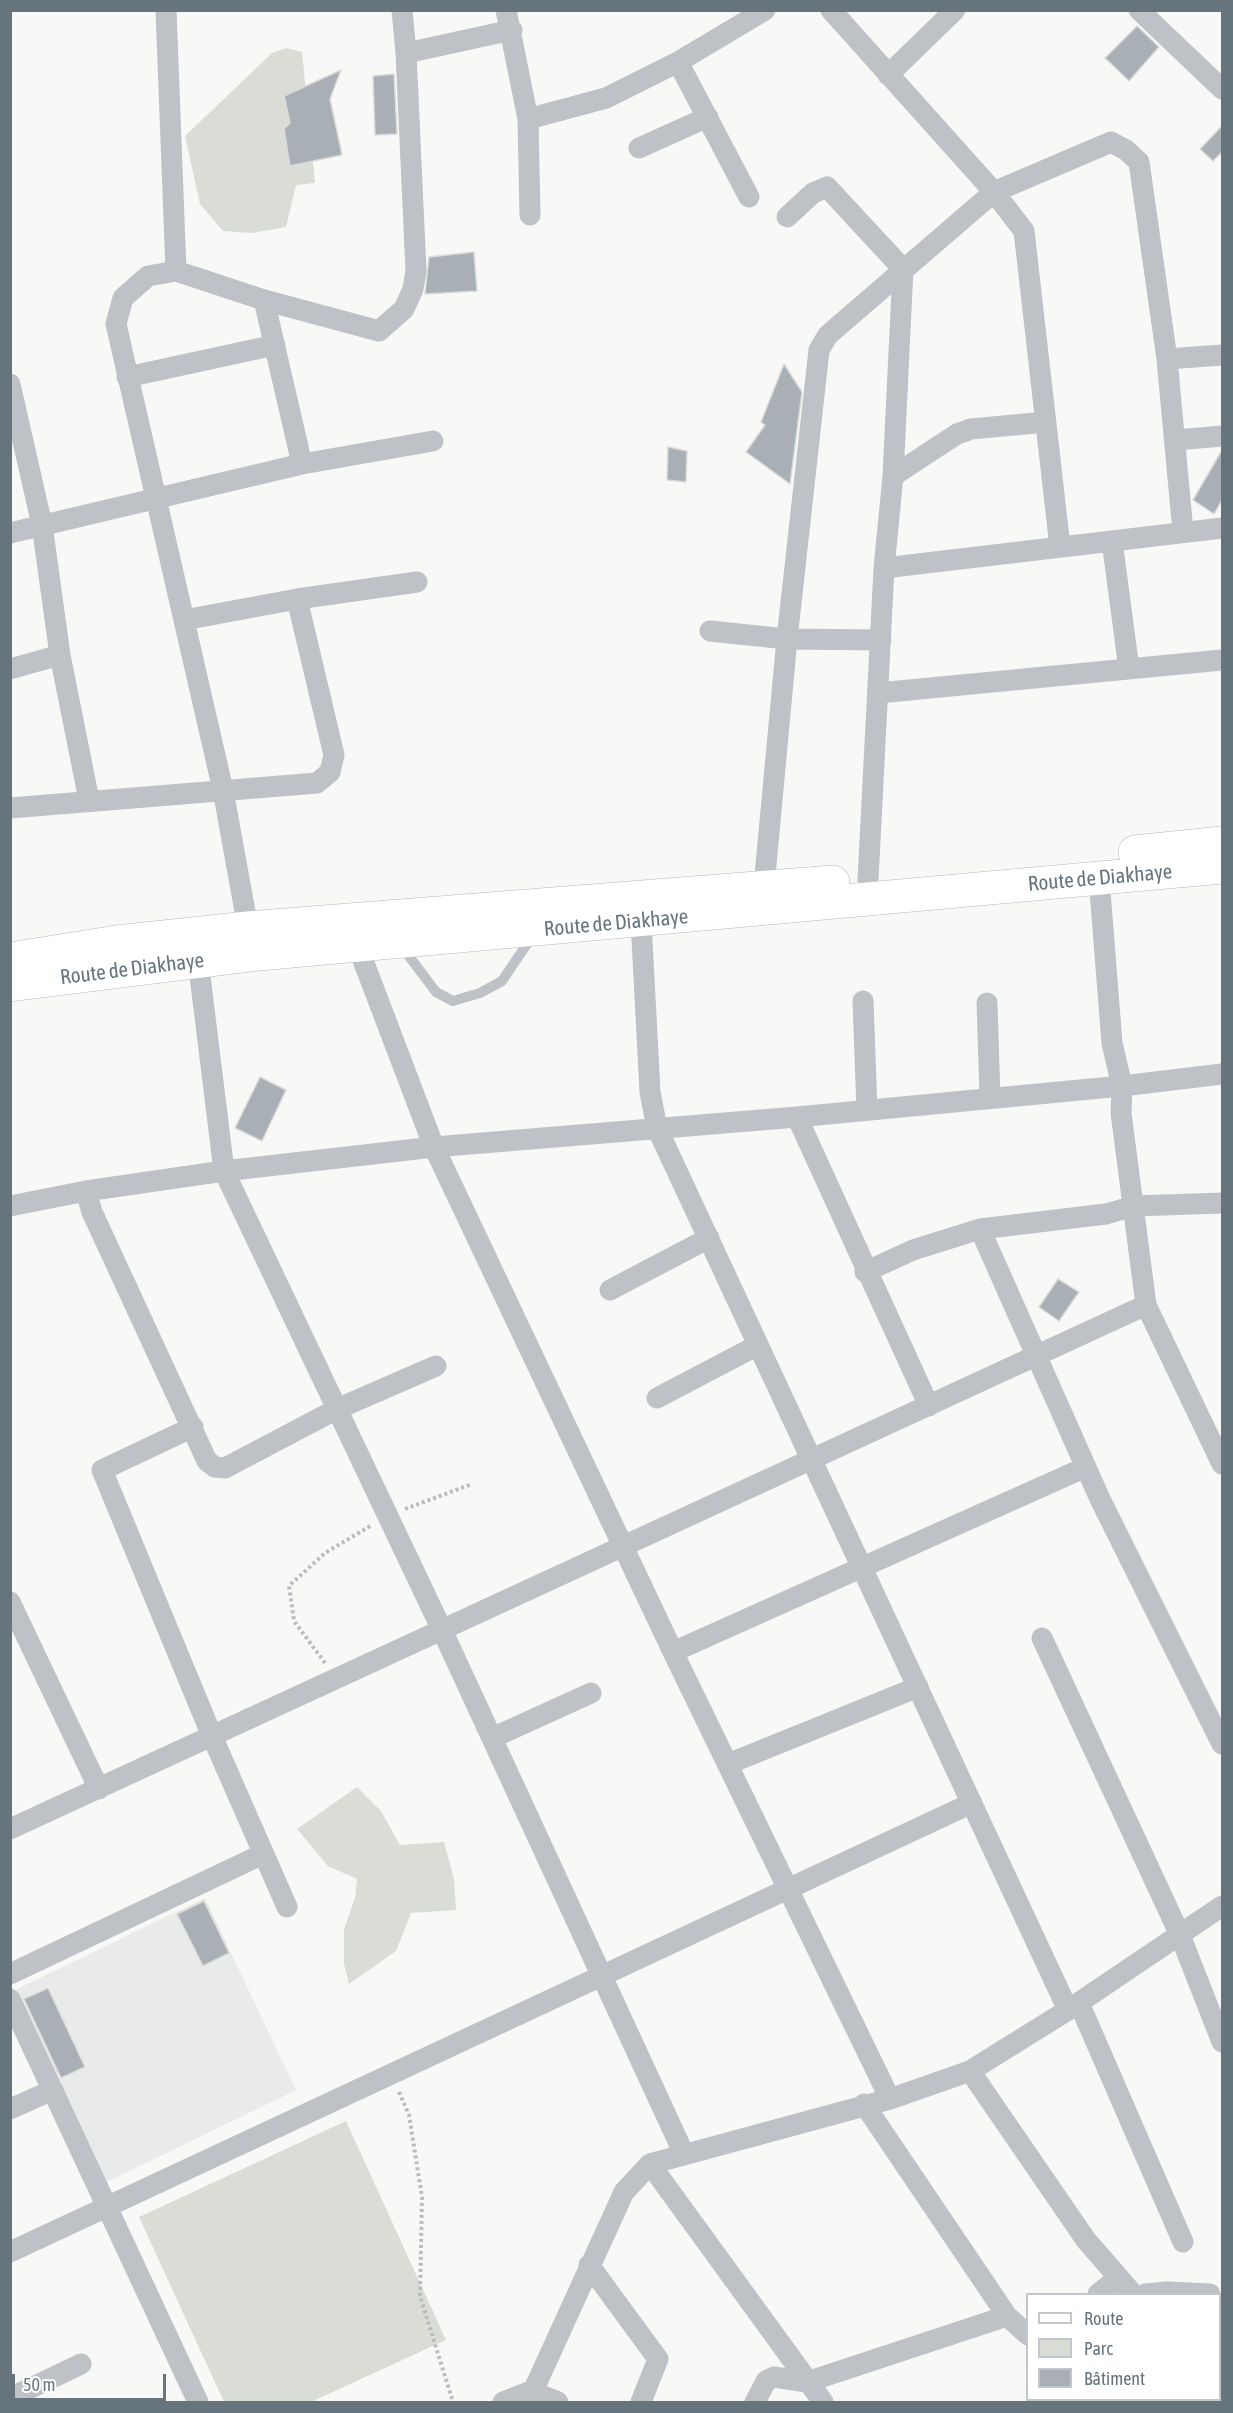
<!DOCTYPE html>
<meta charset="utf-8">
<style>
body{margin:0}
#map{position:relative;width:1233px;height:2413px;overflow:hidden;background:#f8f9f7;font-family:"Asap Condensed",sans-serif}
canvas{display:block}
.frame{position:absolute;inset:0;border:12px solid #66747e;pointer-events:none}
.legend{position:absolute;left:1026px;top:2293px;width:195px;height:108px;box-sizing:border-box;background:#fff;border:2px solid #c2c7cb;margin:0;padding:8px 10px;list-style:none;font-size:18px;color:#66747e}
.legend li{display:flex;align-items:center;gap:12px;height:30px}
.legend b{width:30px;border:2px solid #c2c7cb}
.scale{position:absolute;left:12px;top:2374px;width:154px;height:27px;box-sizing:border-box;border:3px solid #66747e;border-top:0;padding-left:8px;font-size:18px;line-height:21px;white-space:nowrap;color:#66747e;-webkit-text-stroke:4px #fff;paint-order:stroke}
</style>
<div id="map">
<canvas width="1233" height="2413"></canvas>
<div class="frame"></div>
<ul class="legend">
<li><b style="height:8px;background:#fff"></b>Route</li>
<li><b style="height:16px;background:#d9ddd6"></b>Parc</li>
<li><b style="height:16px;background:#a8afb5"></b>Bâtiment</li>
</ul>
<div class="scale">50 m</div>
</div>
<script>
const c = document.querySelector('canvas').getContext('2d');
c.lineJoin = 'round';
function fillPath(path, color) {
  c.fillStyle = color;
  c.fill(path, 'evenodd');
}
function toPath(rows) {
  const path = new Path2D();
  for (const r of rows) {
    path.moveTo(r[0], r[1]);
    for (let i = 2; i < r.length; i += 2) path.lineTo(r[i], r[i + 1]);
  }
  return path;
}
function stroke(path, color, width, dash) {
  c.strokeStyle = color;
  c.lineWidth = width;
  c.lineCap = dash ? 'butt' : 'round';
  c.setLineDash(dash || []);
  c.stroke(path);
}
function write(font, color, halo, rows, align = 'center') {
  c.font = font + ' "Asap Condensed",sans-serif';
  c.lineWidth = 6;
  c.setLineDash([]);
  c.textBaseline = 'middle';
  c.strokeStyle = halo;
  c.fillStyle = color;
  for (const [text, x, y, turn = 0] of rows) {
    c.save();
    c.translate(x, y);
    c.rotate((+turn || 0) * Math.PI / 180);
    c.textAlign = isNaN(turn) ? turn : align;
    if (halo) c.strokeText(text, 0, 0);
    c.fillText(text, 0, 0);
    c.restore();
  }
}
const built = toPath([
 [205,1898,296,2090,103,2184,11,1992]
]);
const green = toPath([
 [286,48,302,52,315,183,296,185,286,227,252,233,223,231,200,204,185,136,272,53],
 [357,1787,381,1811,400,1845,444,1842,454,1879,456,1910,411,1913,396,1951,349,1984,344,1964,344,1929,355,1898,357,1879,328,1866,297,1829],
 [346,2121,446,2340,311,2402,224,2402,139,2217]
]);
const building = toPath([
 [1137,26,1159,47,1129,81,1105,58,1137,26],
 [341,70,330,99,342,155,290,166,284,129,290,123,284,96,341,70],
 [394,74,397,134,375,135,373,76,394,74],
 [1222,126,1222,152,1213,161,1200,149,1222,126],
 [474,252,477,291,425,294,429,257,474,252],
 [784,364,802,392,790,484,746,452,765,425,761,422,784,364],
 [668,447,687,451,686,482,667,480,668,447],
 [1222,450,1222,500,1214,514,1193,500,1222,450],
 [260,1077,286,1090,262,1141,235,1128,260,1077],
 [1058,1279,1079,1292,1059,1321,1039,1307,1058,1279],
 [204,1901,229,1953,203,1966,177,1914,204,1901],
 [48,1988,85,2067,61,2078,24,1999,48,1988]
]);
const path = toPath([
 [405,1509,472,1484],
 [325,1663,294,1621,289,1586,325,1553,372,1525],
 [399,2092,409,2115,422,2197,420,2296,453,2402]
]);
const lane = toPath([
 [402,947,436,992,453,1001,480,993,502,981,533,935]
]);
const street = toPath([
 [166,10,176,271],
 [402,10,406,53],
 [506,10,528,119,530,215],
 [831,10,994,192,1024,231,1060,547],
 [1139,10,1222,89],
 [678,62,749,197],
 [888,75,955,10],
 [528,119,606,98,678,62,765,10],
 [639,148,708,117],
 [787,217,813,193,827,187,903,269,893,476,884,568,868,880],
 [264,300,302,464],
 [1167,359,1222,355],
 [127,377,275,345],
 [10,384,42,525,60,655,89,800],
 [1176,440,1222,436],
 [893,476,957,434,971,429,1046,422],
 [10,533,302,464,433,441],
 [1112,541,1129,669],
 [884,568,1222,528],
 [184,620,297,599,417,582],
 [710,631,787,639,881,640],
 [10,669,60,655],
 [878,693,1222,660],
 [10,808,317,783,330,772,334,755,297,599],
 [1099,878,1112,1043,1122,1086,1121,1113,1146,1305,1222,1464],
 [764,886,787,639,819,350,828,335,994,192,1111,142,1126,150,1139,162,1167,359,1183,532],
 [641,921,650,1092,657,1128,1068,2010],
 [248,928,223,790,116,324,123,298,148,276,176,271,264,300,379,331,404,309,413,289,416,271,406,53,512,30],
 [353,934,434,1147,673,1652,890,2099],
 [198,960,224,1171,442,1630,684,2154],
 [863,1001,867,1110],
 [987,1003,990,1098],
 [797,1117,929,1406],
 [86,1191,92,1212,207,1461,215,1467,225,1468,337,1409,436,1366],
 [10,1206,86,1191,224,1171,434,1147,797,1117,1122,1086,1222,1074],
 [980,1229,1100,1499,1222,1744],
 [865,1272,913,1250,980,1229,1106,1214,1134,1206,1222,1203],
 [610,1290,709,1238],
 [657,1398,758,1345],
 [193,1427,102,1470,212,1736,287,1907],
 [10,1602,99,1789],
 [1042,1638,1180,1935,1222,2042],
 [673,1652,1086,1467],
 [492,1738,591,1693],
 [728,1764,918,1687],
 [10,1829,1146,1305],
 [10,1974,263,1854],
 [10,1999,198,2402],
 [1079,2003,1183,2242],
 [970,2071,1086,2240,1133,2294],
 [864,2104,1007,2316,1028,2335],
 [10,2109,53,2090],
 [650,2164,823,2402],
 [10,2252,972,1803],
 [589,2265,658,2359,641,2402],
 [1098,2294,1118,2278],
 [1145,2294,1167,2292,1210,2294],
 [10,2398,81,2364],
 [1135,2400,1142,2402],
 [503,2402,531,2391,558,2402],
 [528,2402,624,2192,650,2164,890,2099,970,2071,1068,2010,1222,1906],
 [755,2402,766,2381,774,2377,807,2382,1007,2316],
 [1043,2402,1046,2400]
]);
const primary = toPath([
 [1135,852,1222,843],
 [10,959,117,942,248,928,833,882],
 [10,985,259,954,1222,867]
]);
const streetNames = [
 ["Route de Diakhaye",1100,878,-5],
 ["Route de Diakhaye",616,923,-5],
 ["Route de Diakhaye",132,969,-7]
];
fillPath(built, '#e9eaea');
fillPath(green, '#d9ddd6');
fillPath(building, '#a8afb5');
stroke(building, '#dadad9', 1.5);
stroke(primary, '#b2b7ba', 34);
stroke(path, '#b9bcbe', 4, [3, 3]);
stroke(lane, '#bec2c6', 10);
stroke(street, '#bec2c6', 21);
stroke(primary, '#fff', 33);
write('21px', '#66747e', '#fff', streetNames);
</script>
